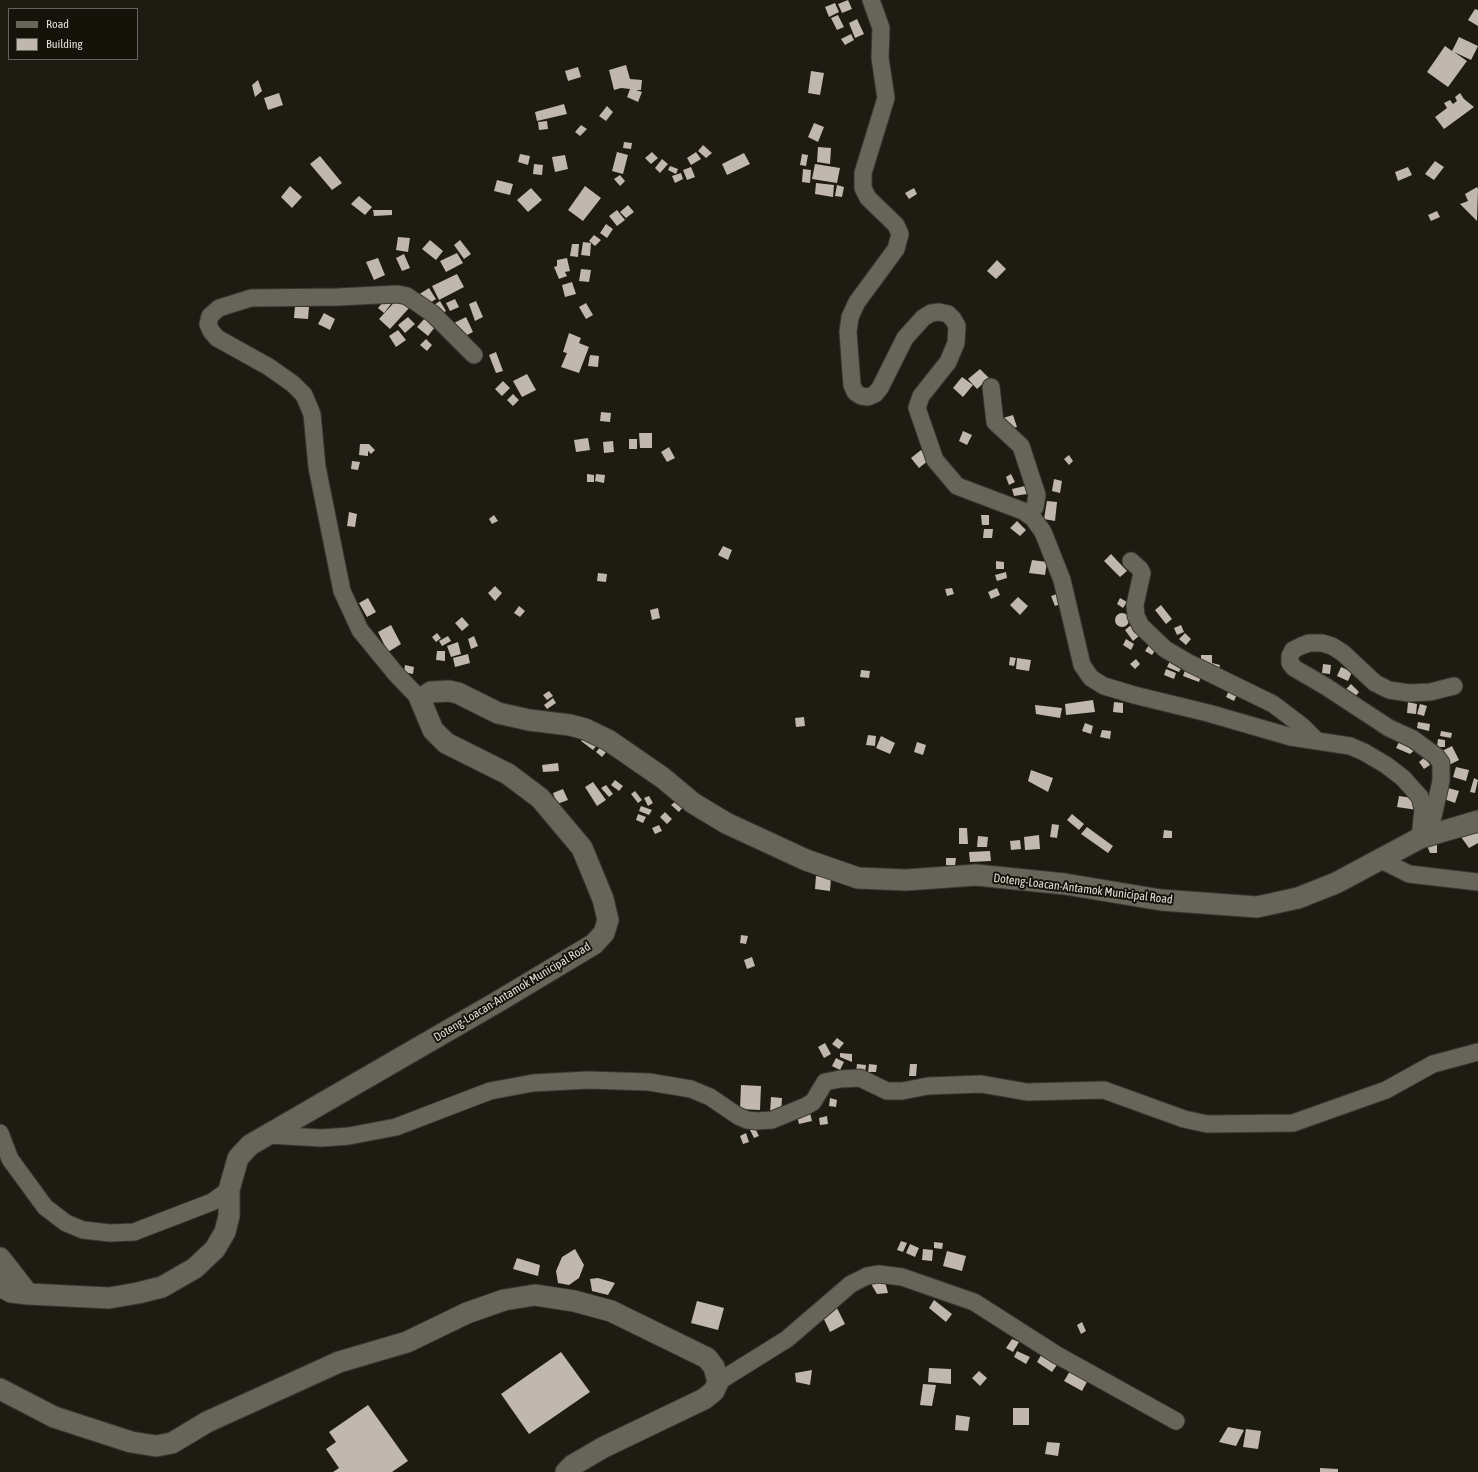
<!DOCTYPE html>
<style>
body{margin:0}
#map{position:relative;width:1478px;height:1472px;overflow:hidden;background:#1e1b13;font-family:"Asap Condensed",sans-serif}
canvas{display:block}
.legend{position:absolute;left:8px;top:8px;width:130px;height:52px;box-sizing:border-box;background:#15120a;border:1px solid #66645c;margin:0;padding:5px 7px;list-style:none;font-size:12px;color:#e0ded8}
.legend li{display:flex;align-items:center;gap:8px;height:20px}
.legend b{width:20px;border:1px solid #66645c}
</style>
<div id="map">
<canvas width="1478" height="1472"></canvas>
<ul class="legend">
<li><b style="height:5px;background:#67645a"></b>Road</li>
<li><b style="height:11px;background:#c0b7ae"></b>Building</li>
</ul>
</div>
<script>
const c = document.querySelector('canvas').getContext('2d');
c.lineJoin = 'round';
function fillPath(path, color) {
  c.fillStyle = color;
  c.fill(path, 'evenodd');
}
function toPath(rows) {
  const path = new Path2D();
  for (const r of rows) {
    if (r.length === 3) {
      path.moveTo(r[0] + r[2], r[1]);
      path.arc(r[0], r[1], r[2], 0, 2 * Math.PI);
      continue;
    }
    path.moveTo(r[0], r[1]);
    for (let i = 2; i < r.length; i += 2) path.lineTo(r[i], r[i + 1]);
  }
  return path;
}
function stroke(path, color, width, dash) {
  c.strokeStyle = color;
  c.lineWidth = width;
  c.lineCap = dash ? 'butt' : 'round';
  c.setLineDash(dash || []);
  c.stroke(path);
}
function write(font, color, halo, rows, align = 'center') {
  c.font = font + ' "Asap Condensed",sans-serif';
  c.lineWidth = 4;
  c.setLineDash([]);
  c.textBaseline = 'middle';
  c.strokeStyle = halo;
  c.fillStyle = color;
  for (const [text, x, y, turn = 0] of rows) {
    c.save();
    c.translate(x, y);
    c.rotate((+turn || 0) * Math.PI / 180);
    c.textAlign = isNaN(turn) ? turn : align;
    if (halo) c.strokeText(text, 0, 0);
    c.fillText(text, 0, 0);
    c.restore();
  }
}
const building = toPath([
 [848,0,852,9,842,13,838,4],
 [835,3,839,12,829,17,825,7],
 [1475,9,1478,10,1478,26,1468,20],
 [838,15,844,27,837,30,831,18],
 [857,19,864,34,855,38,849,23],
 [851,34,854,40,845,45,841,39],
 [1459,37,1478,46,1471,60,1454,52,1467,61,1448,87,1427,72,1445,46,1452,51],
 [626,65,630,79,642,80,641,90,636,90,642,92,638,102,627,97,630,89,621,88,614,90,609,70],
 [578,67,581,77,568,81,565,71],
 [811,71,824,73,820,95,808,93],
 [258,80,262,91,255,97,252,85],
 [279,93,283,105,268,110,264,98],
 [1460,93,1464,99,1474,107,1444,129,1435,117,1447,108,1444,103,1450,100,1453,104,1457,101,1455,97],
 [564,104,567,114,537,121,535,112],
 [607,106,613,112,606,121,599,116],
 [547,121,548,129,539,130,538,122],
 [814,123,824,127,818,142,808,137],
 [581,125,587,129,580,136,575,132],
 [624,142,632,143,631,149,623,148],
 [703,145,712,153,706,158,698,151],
 [818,147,831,148,830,164,817,162],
 [617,152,628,155,623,174,612,171],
 [652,152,658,158,651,164,645,158],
 [696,152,701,159,691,165,687,158],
 [744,153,750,164,727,175,722,164],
 [520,154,530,156,528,165,518,162],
 [802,154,808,155,806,166,800,165],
 [565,155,568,169,555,172,552,157],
 [320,156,342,183,332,190,310,164],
 [662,159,668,164,660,173,655,168],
 [1435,161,1444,167,1434,180,1425,174],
 [534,164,543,165,542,175,533,174],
 [815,164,840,168,837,183,812,179],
 [670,166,678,169,676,174,668,170],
 [691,167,695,177,687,180,683,170],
 [1408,167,1412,175,1398,181,1395,172],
 [803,169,811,170,810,183,802,182],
 [681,173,683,179,675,183,672,176],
 [620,175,625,181,620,186,614,179],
 [497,180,513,184,510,195,494,191],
 [816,183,834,185,833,197,815,194],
 [837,185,844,187,842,197,835,196],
 [290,186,302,197,292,208,281,197],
 [585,186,601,198,583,221,568,210],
 [1477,187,1478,189,1477,221,1460,204,1468,201,1465,194],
 [531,188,542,200,528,212,517,200],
 [914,188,917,194,909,199,905,193],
 [359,196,372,207,365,215,351,204],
 [628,205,634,212,626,218,620,212],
 [373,210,392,210,392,215,374,216],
 [617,210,625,220,617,226,609,216],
 [1437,211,1440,217,1431,221,1428,215],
 [606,224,613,229,607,238,600,233],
 [594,235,601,240,595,246,589,241],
 [398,237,410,238,408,252,396,250],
 [430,240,443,251,436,260,422,249],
 [460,240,471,254,464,259,454,245],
 [583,242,591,243,590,256,581,255],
 [572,244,579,244,578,257,570,256],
 [457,253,463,263,446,272,440,261],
 [404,254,410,268,402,271,396,258],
 [378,258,385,275,374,280,366,262],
 [567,258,570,271,565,272,567,276,559,279,554,267,557,266,557,260],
 [997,260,1006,269,996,279,987,271],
 [581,269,591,270,589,282,579,281],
 [457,274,464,287,439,300,432,286],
 [572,282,576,294,565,297,562,285],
 [429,288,436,299,425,306,418,295],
 [388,296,394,300,384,313,378,308],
 [399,297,410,307,390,329,379,319],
 [455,299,459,307,450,311,446,303],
 [440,301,446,311,440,315,434,305],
 [476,301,483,317,475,321,469,304],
 [586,303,593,315,586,319,579,307],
 [295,306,309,307,308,319,294,318],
 [324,313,335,319,330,330,318,324],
 [408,317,415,324,405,333,398,325],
 [466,317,473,332,461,338,454,323],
 [425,318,435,327,428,336,417,327],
 [398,330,406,340,396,347,389,336],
 [569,333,581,338,579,343,589,347,579,373,561,367,567,353,563,352],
 [426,339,432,345,427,351,420,345],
 [496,352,503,371,496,373,489,355],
 [590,355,599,356,598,367,588,366],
 [980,369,989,378,977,389,968,379],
 [527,374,536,390,522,397,513,381],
 [962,377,973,385,963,397,953,388],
 [503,381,510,388,502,396,495,389],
 [513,394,519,400,513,406,507,400],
 [601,412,611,413,610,422,600,421],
 [1013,415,1017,427,1007,430,1003,418],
 [963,431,972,435,967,445,959,441],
 [639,433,652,433,652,448,640,448],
 [588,438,590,450,576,452,574,440],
 [629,439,637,439,637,449,629,449],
 [613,441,614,452,604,453,603,442],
 [360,444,369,444,375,450,371,454,368,451,368,456,359,455],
 [669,447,675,458,667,462,661,452],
 [921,450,929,460,919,468,911,458],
 [1069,455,1073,461,1069,465,1064,459],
 [352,461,360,462,358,470,351,469],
 [587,474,594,475,594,482,587,482],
 [596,474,605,475,604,483,595,481],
 [1011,474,1015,482,1009,485,1006,477],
 [1054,479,1062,481,1060,493,1052,491],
 [1025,486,1027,494,1014,496,1012,489],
 [1047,501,1057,502,1055,521,1044,519],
 [349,512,357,514,355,527,347,526],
 [494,515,498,521,492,524,489,519],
 [981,515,989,515,989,525,982,525],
 [1017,521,1026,530,1020,536,1010,528],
 [984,529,993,529,992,538,983,538],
 [723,546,732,550,728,560,718,555],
 [1111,554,1127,571,1120,577,1104,561],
 [1032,560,1047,562,1045,575,1029,573],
 [996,561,1004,562,1004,569,996,569],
 [1006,572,1007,578,997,581,995,575],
 [598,573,607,574,606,582,597,581],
 [495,586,502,593,495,601,488,593],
 [952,588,954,594,947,596,945,589],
 [997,588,1000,595,991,599,988,592],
 [1060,593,1064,603,1055,606,1051,596],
 [1018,597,1028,606,1020,615,1010,605],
 [368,598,376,612,367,617,359,603],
 [1120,598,1127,602,1123,608,1117,604],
 [1161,605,1172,619,1166,624,1155,610],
 [519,606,525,611,520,617,514,613],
 [658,608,660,618,652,620,650,610],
 [1122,620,7],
 [462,617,469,625,462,631,455,623],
 [391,625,401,644,388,652,378,632],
 [1131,625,1139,636,1133,641,1125,630],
 [1181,625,1184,632,1177,635,1174,628],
 [437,633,441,638,436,642,432,637],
 [1185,633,1191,639,1186,645,1179,639],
 [448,636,451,641,442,646,439,641],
 [474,636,478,646,471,649,468,639],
 [1126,639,1134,644,1131,650,1123,645],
 [458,642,461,654,451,657,447,646],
 [1149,645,1156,649,1152,655,1145,651],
 [437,651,445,651,445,661,436,660],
 [468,654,470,663,455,667,453,658],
 [1201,655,1212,655,1212,663,1220,665,1218,673,1205,670,1208,662,1201,662],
 [1010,657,1016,658,1014,666,1009,665],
 [1017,658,1031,660,1029,671,1016,669],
 [1136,659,1140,664,1135,669,1130,664],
 [1170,661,1182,667,1179,672,1167,667],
 [1323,664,1331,665,1330,674,1322,673],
 [405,665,414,667,413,674,404,672],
 [1186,667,1202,674,1199,682,1183,676],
 [1341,667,1352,672,1348,681,1337,676],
 [1166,669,1176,673,1174,679,1164,675],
 [861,670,870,671,869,678,860,677],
 [1351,684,1359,692,1354,698,1345,690],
 [1231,686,1239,690,1234,701,1226,697],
 [549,691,553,696,547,700,543,695],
 [553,698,556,703,547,709,544,705],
 [1093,700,1095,712,1066,715,1065,704],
 [1114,702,1123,703,1123,713,1113,712],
 [1408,702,1417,704,1416,714,1407,713],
 [1420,704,1427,706,1424,716,1417,714],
 [1035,705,1062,708,1060,718,1036,714],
 [804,717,805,726,796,727,795,718],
 [1418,722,1430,724,1429,731,1417,728],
 [1085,723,1093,726,1091,734,1082,731],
 [1102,730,1111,731,1110,739,1100,737],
 [1441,731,1452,733,1451,738,1440,736],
 [586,735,598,744,593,750,581,741],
 [868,735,876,736,875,746,866,745],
 [881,736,895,743,890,754,876,748],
 [1401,738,1417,748,1410,754,1396,748],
 [1438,739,1445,740,1445,747,1437,747],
 [917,742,926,745,923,755,914,752],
 [601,746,607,751,602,757,596,752],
 [1452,746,1459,760,1449,765,1442,751],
 [1425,757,1430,765,1424,769,1419,762],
 [558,763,559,771,543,772,542,765],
 [1456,767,1469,770,1466,781,1453,777],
 [1031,770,1053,778,1048,792,1028,781],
 [1474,778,1478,780,1475,793,1470,792],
 [615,780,623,786,619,791,611,785],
 [593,782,606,800,597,806,585,787],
 [606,785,613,794,609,797,601,788],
 [1448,788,1459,791,1455,803,1444,799],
 [563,789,568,800,557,804,553,793],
 [635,791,642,800,638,803,631,794],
 [649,796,653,803,648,806,644,798],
 [1399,796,1419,799,1417,810,1397,807],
 [676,801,683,807,679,812,671,805],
 [641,806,652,810,649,815,639,811],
 [665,812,672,819,667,824,660,817],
 [638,814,646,817,643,823,636,820],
 [1072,814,1084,824,1079,830,1067,820],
 [1052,824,1059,825,1057,838,1050,837],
 [659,825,662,831,655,834,652,828],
 [1087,827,1113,846,1108,853,1081,834],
 [959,828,967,828,968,844,959,844],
 [1164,830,1172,831,1172,838,1163,838],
 [1476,830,1478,834,1478,843,1469,848,1461,837],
 [1039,835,1040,849,1025,850,1024,837],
 [978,836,988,837,987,847,977,847],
 [1020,840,1021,849,1011,850,1010,841],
 [1426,843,1437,843,1437,853,1430,853],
 [990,851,991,861,970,862,969,852],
 [946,858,956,858,955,866,946,865],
 [816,876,831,878,830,891,815,889],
 [741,935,748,936,746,944,740,943],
 [752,957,755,966,747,969,744,960],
 [837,1038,844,1043,839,1049,832,1044],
 [825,1043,831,1054,824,1058,818,1047],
 [840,1053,852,1054,852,1062,840,1057],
 [836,1058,844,1062,840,1070,832,1066],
 [857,1064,866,1065,865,1073,856,1073],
 [869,1064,877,1065,876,1072,868,1072],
 [910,1064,917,1064,916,1076,909,1076],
 [741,1085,761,1086,760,1110,740,1109],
 [771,1097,782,1098,781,1114,770,1113],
 [830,1098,837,1100,836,1107,829,1106],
 [810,1113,812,1121,799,1124,797,1116],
 [827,1116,828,1124,820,1125,819,1118],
 [755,1128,759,1136,754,1138,750,1130],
 [746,1133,749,1142,743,1144,740,1136],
 [901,1241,907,1243,903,1252,897,1250],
 [934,1242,943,1243,942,1249,934,1248],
 [910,1244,919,1248,915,1257,906,1253],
 [575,1249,584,1265,579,1278,569,1285,558,1283,556,1271,562,1257],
 [923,1249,933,1250,932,1261,922,1260],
 [947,1251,966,1256,962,1271,943,1266],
 [517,1258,540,1265,538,1276,513,1269],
 [598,1278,615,1283,608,1295,592,1291,590,1279],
 [884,1278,888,1293,877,1294,870,1282],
 [934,1300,952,1314,946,1322,929,1308],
 [697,1301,724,1308,718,1330,691,1323],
 [837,1308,845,1324,830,1332,822,1315],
 [1082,1322,1086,1331,1081,1334,1077,1325],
 [1012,1339,1019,1342,1013,1352,1006,1348],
 [1017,1351,1030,1357,1026,1364,1014,1357],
 [561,1352,590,1392,529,1434,501,1394],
 [1043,1352,1059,1362,1052,1372,1037,1362],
 [929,1368,951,1369,951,1384,928,1382],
 [812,1370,810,1385,796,1382,795,1373],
 [979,1371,987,1378,980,1386,972,1378],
 [1070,1371,1088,1380,1082,1391,1064,1381],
 [923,1384,936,1385,932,1406,920,1405],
 [368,1405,408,1461,392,1472,333,1472,339,1468,326,1449,336,1442,329,1432],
 [1013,1408,1029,1408,1029,1425,1013,1425],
 [956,1415,970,1417,968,1431,955,1430],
 [1228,1427,1244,1430,1236,1446,1219,1442],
 [1246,1429,1261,1431,1258,1449,1243,1447],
 [1047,1442,1060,1443,1058,1456,1045,1454],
 [1320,1468,1338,1469,1338,1472,1320,1472]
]);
const minor = toPath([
 [871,0,881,28,880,58,886,98,863,173,863,188,868,198,896,225,900,234,896,249,857,302,850,317,848,332,852,385,855,392,861,396,868,397,875,394,880,388,905,338,923,318,931,313,939,312,948,314,953,319,957,326,956,343,948,362,921,396,917,408,935,460,957,486,1023,511,1033,518,1043,532,1062,580,1082,665,1091,678,1104,686,1134,695,1208,713,1291,737,1350,746,1364,752,1386,765,1403,778,1420,797,1423,809,1420,838],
 [991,387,995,422,1021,446,1037,495,1035,507,1029,515],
 [1131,561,1140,569,1142,573,1135,605,1136,616,1141,626,1165,649,1189,663,1273,704,1302,726,1317,741],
 [420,699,396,674,360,630,342,591,317,467,312,414,304,395,293,384,269,367,217,338,211,331,208,324,210,316,219,308,251,298,338,297,398,294,407,296,433,314,474,355],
 [1430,830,1441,781,1441,763,1436,756,1413,739,1389,728,1325,686,1294,668,1290,663,1290,656,1293,650,1301,646,1309,643,1322,643,1332,646,1343,653,1375,683,1389,690,1409,693,1430,692,1454,686],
 [1379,859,1409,874,1478,882],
 [0,1133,10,1159,45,1207,66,1223,83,1230,110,1233,134,1232,212,1202,229,1190],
 [268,1135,322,1138,349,1136,396,1127,490,1091,533,1083,588,1080,649,1082,691,1089,710,1097,738,1116,747,1120,757,1121,772,1120,806,1106,813,1102,825,1082,840,1079,860,1078,887,1091,902,1091,928,1086,981,1084,1027,1092,1104,1090,1184,1119,1207,1124,1293,1123,1386,1090,1433,1064,1478,1052],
 [718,1382,787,1339,851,1284,867,1276,879,1274,902,1277,974,1302,1057,1355,1176,1421]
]);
const tertiary = toPath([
 [0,1258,28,1294,11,1292,0,1286],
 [28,1294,109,1298,138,1293,162,1287,195,1268,215,1249,225,1232,229,1216,229,1190,238,1158,250,1145,499,1001,594,944,604,933,608,920,603,899,582,848,540,798,508,774,446,743,433,730,420,699,431,692,449,691,458,693,498,713,529,720,570,725,585,729,608,740,663,778,693,803,726,823,806,860,858,878,906,880,976,875,1065,884,1161,900,1257,907,1298,898,1336,883,1420,838,1478,821],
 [0,1389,54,1417,131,1442,156,1446,172,1443,207,1422,339,1362,407,1342,467,1313,504,1300,535,1295,574,1301,611,1311,707,1358,714,1367,718,1382,714,1391,704,1399,604,1447,573,1465,566,1472]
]);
const streetNames = [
 ["Doteng-Loacan-Antamok Municipal Road",1083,889,7],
 ["Doteng-Loacan-Antamok Municipal Road",512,992,-31]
];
fillPath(building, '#c0b7ae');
stroke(minor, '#383631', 19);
stroke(tertiary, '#383631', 23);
stroke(minor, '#67645a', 17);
stroke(tertiary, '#67645a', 21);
write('12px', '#e0ded8', '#15120a', streetNames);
</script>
